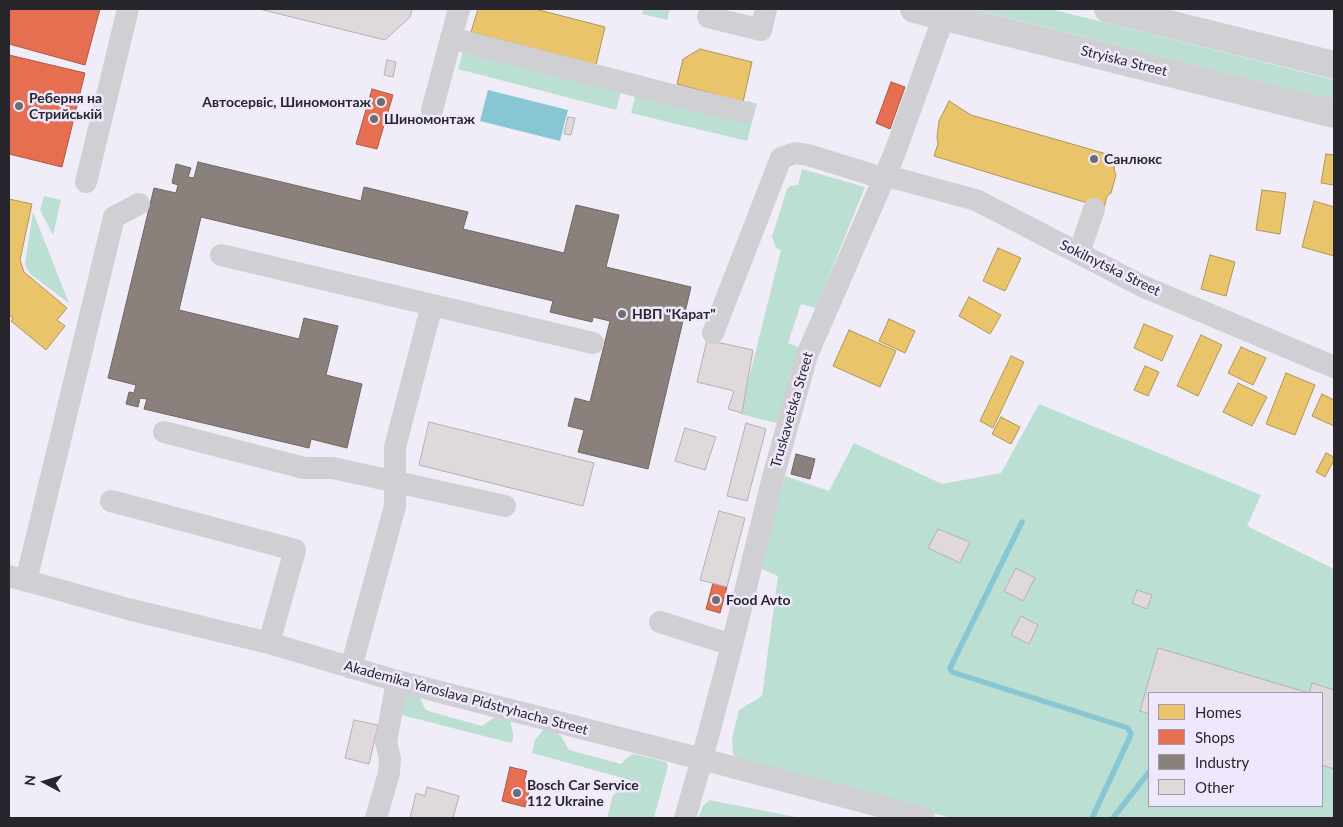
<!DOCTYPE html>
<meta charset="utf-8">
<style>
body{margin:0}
#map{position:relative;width:1343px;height:827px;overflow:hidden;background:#f0edf8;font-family:Lato,sans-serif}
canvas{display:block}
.frame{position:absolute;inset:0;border:10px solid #28262d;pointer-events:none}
.legend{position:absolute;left:1148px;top:692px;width:175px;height:115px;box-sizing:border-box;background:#efe8fd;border:1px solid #9f9aaa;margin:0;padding:6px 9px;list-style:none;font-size:15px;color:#28262d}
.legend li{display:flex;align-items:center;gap:10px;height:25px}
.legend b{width:25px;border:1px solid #9f9aaa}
.north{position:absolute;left:20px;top:757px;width:50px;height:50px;-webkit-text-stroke:4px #efe8fd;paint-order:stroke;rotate:276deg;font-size:14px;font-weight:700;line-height:20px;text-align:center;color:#28262d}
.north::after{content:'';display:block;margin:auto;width:18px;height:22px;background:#28262d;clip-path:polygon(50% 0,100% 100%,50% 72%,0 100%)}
</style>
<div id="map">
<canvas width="1343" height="827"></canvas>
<div class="frame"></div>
<ul class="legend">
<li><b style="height:14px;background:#e9c46a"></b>Homes</li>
<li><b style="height:14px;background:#e76f51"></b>Shops</li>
<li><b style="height:14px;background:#8a817c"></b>Industry</li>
<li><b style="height:14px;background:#dfd9dc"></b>Other</li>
</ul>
<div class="north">N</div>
</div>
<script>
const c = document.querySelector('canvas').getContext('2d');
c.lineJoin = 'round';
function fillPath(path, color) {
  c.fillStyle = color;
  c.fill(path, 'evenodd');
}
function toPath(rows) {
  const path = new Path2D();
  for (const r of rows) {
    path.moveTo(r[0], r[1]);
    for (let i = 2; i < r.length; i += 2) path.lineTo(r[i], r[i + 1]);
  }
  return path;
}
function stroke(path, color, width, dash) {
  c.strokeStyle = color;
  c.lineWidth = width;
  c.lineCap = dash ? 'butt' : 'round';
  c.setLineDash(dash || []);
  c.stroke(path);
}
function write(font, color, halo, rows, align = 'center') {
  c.font = font + ' Lato,sans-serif';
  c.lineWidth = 5;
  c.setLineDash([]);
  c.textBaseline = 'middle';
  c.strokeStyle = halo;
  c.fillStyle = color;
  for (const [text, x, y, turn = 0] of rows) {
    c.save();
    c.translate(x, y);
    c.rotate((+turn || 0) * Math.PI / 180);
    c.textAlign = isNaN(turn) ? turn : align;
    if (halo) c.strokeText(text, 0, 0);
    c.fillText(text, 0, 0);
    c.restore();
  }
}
const green = toPath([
 [643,9,670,9,667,20,642,14],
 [973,9,1050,9,1334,80,1334,100],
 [464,47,622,88,616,110,458,69],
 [636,92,744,118,748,101,757,104,747,141,631,113],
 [802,169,865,187,816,308,801,304,788,343,803,349,777,423,740,414,781,250,776,248,772,237,787,189,790,186,798,185],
 [44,196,61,200,53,235,40,210],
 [33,212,69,303,30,274,25,264],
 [1039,404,1261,495,1247,526,1334,569,1334,818,951,818,756,766,736,758,733,754,732,738,739,710,762,696,778,576,762,569,766,543,785,476,829,491,854,443,942,484,1001,473],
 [1149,693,1322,693,1322,806,1149,806],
 [405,692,415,693,420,698,425,709,428,711,482,726,495,717,510,720,513,733,513,739,511,743,394,713],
 [544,729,552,730,561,736,569,750,621,764,629,756,634,754,666,762,668,766,654,818,607,818,613,795,622,789,628,788,630,780,532,753,535,740],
 [709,800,801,818,698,818,703,806]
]);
const water = toPath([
 [488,90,568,110,560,141,480,121]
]);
const homes = toPath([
 [478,9,535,9,605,27,596,65,471,32,478,9],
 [700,49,752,62,743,102,677,84,683,59,700,49],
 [949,101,971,115,1117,157,1114,170,1116,175,1111,193,1107,196,1104,208,934,156,938,144,937,137,939,121,949,101],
 [1326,154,1334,155,1334,185,1321,183,1326,154],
 [1262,190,1286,193,1280,234,1256,230,1262,190],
 [9,199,32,204,20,260,24,272,67,308,57,320,65,326,46,350,11,321,13,318,9,315,9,199],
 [1314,201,1334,207,1334,256,1302,247,1314,201],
 [998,248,1021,258,1005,291,983,281,998,248],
 [1210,255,1235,262,1226,296,1201,289,1210,255],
 [969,297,1001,315,990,334,959,316,969,297],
 [889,319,915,331,905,353,879,341,889,319],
 [1144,324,1173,336,1162,361,1134,348,1144,324],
 [849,330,896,351,880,387,833,366,849,330],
 [1201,335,1222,345,1198,396,1177,386,1201,335],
 [1241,347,1266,358,1253,385,1228,373,1241,347],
 [1011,356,1024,362,993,428,980,421,1011,356],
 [1145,366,1159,372,1148,396,1134,390,1145,366],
 [1286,373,1315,385,1295,435,1266,424,1286,373],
 [1238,383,1267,397,1252,426,1223,412,1238,383],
 [1322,394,1334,400,1334,426,1312,416,1322,394],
 [1001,417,1020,427,1011,444,992,434,1001,417],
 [1326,453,1334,457,1334,460,1325,477,1316,472,1326,453]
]);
const shops = toPath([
 [9,9,100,9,85,65,9,44,9,9],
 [9,55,85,73,62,167,9,154,9,55],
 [891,82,905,87,890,129,876,123,891,82],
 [372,89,393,95,377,149,356,144,372,89],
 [713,583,727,587,720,613,706,609,713,583],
 [510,767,527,771,524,782,531,784,525,807,502,801,510,767]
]);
const industry = toPath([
 [198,162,361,201,364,187,468,212,463,229,564,253,576,205,619,215,606,267,691,287,648,469,578,452,584,430,568,426,575,398,590,402,610,321,593,317,592,322,550,312,553,301,201,217,179,310,299,339,304,318,338,326,326,375,362,384,347,448,311,439,309,448,144,409,147,399,140,398,138,407,126,404,129,392,134,393,136,385,108,378,154,188,176,193,178,185,172,183,176,164,191,168,188,177,194,178,198,162],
 [796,454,815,459,810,479,791,474,796,454]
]);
const stream = toPath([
 [1022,522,950,668,952,672,1128,728,1131,734,1129,739,1092,818],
 [1113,818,1149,772]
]);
const building = toPath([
 [259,9,412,9,410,17,385,40,259,9],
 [387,60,396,62,393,77,384,75,387,60],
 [568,117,575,118,571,135,564,134,568,117],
 [707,340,753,350,742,413,728,409,734,391,697,382,707,340],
 [429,422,594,463,583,506,419,465,429,422],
 [746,423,766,429,747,501,727,496,746,423],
 [685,428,716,437,705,470,675,461,685,428],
 [719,511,745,518,727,587,700,580,719,511],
 [938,529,970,542,960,563,928,548,938,529],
 [1016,568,1035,578,1023,601,1004,591,1016,568],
 [1137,590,1152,595,1147,609,1132,603,1137,590],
 [1021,616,1038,625,1029,644,1011,635,1021,616],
 [1158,648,1309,693,1312,683,1334,690,1334,769,1322,765,1322,693,1149,693,1149,714,1140,711,1158,648],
 [354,720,378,725,369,764,345,758,354,720],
 [427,787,459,796,453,818,410,818,416,793,425,796,427,787]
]);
const minor = toPath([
 [708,17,761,30,766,9],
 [451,38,668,94,743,112],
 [432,110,459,9],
 [86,182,128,9],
 [1079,253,1094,209],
 [221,255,593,343],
 [713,333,781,158,795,153,808,155,876,176,884,176,902,180,976,200,1142,286,1334,367],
 [164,432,304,468,333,468,505,506],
 [111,501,295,550,269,643],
 [9,576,128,609,269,643,397,681,702,759,924,818],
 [26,581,114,217,139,204],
 [660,622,732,645],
 [351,668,395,506,395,447,432,305],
 [376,818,389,773,390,758,386,742,397,681],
 [685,818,702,759,732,645,772,481,807,355,894,155,944,16]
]);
const major = toPath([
 [914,9,1334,114],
 [1108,9,1334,65]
]);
const markers = [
 [381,102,5,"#6e6c74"],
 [19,106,5,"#6e6c74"],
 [374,119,5,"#6e6c74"],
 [1094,159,5,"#6e6c74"],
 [622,314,5,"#6e6c74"],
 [716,600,5,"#6e6c74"],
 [517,793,5,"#6e6c74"]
];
const streetNames = [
 ["Stryiska Street",1124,61,14],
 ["Sokilnytska Street",1110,268,26],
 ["Truskavetska Street",792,410,-74],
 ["Akademika Yaroslava Pidstryhacha Street",466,698,15]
];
const poiNames = [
 ["Реберня на",29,98],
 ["Стрийській",29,114],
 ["Автосервіс, Шиномонтаж",371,102,"right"],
 ["Шиномонтаж",384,119],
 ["Санлюкс",1104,159],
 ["НВП \"Карат\"",632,314],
 ["Food Avto",726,600],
 ["Bosch Car Service",527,785],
 ["112 Ukraine",527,801]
];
fillPath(green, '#bbdfd3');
fillPath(water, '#88c6d4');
fillPath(homes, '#e9c46a');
stroke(homes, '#af9558', 1);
fillPath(shops, '#e76f51');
stroke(shops, '#ae5946', 1);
fillPath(industry, '#8a817c');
stroke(industry, '#6d6664', 1);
stroke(stream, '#88c6d4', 5.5);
fillPath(building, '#dfd9dc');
stroke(building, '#b5afb3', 1);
stroke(minor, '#d0cfd3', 22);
stroke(major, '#d0cfd3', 28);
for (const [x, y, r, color] of markers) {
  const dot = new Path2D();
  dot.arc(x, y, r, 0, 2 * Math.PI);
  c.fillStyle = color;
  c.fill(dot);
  stroke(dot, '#efe8fd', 2);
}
write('14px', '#28262d', '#efe8fd', streetNames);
write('bold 14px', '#28262d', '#efe8fd', poiNames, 'left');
</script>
